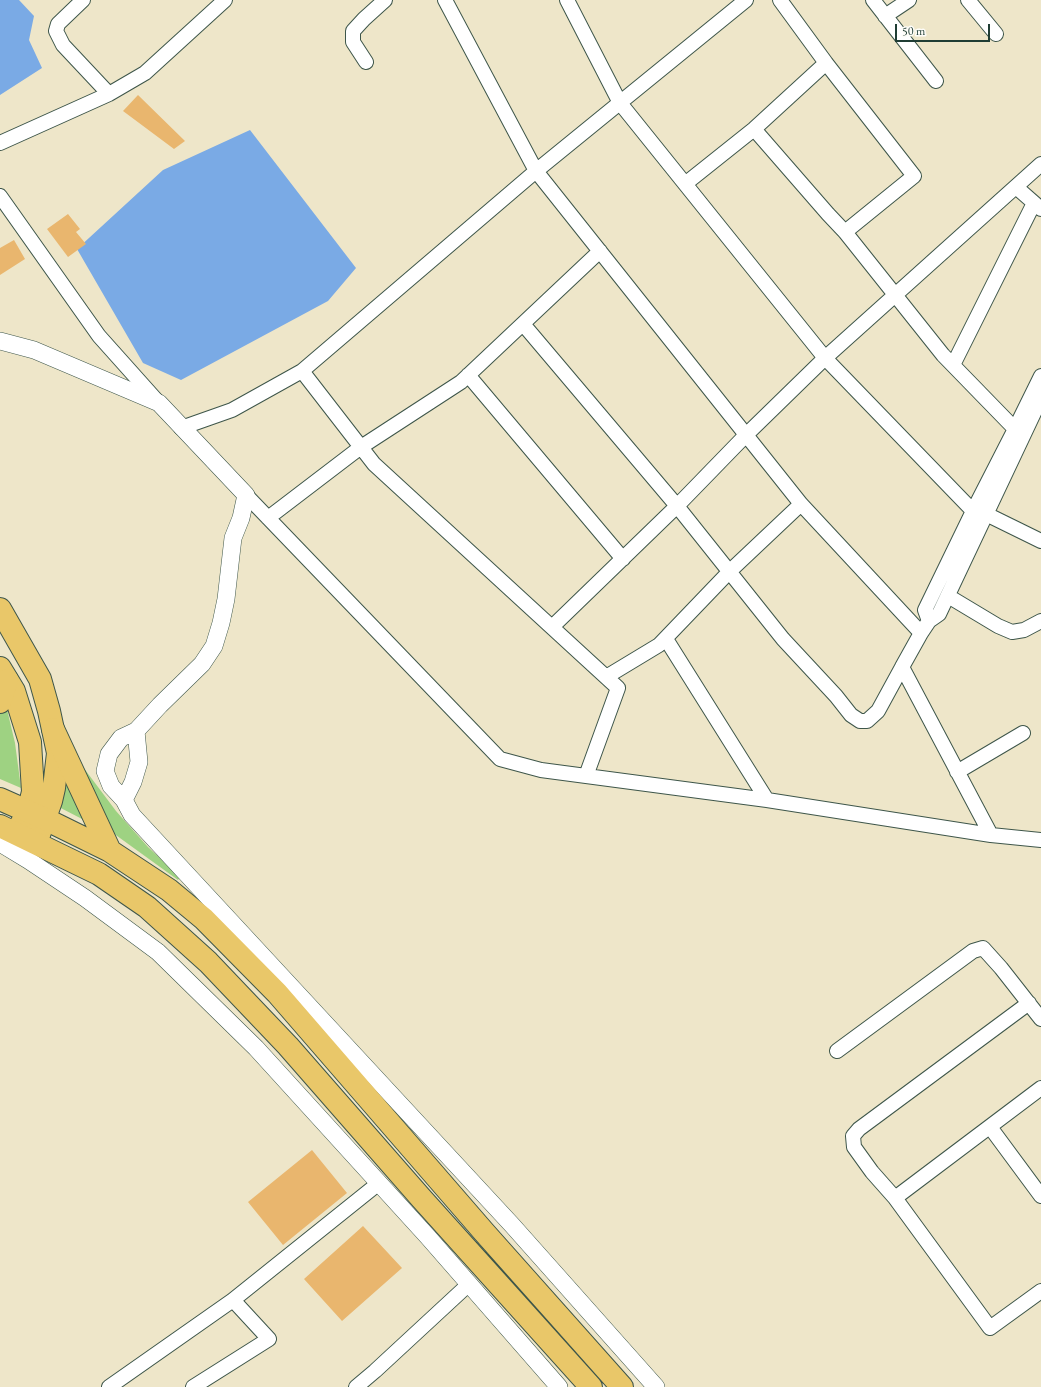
<!DOCTYPE html>
<style>
body{margin:0}
#map{position:relative;width:1041px;height:1387px;overflow:hidden;background:#eee6c9;font-family:"EB Garamond",serif}
canvas{display:block}
.scale{position:absolute;left:895px;top:24px;width:95px;height:18px;box-sizing:border-box;border:2px solid #1f3d34;border-top:0;padding-left:5px;font-size:12px;line-height:14px;white-space:nowrap;color:#1f3d34;-webkit-text-stroke:3px #fdfcf7;paint-order:stroke}
</style>
<div id="map">
<canvas width="1041" height="1387"></canvas>
<div class="scale">50 m</div>
</div>
<script>
const c = document.querySelector('canvas').getContext('2d');
c.lineJoin = 'round';
function fillPath(path, color) {
  c.fillStyle = color;
  c.fill(path, 'evenodd');
}
function toPath(rows) {
  const path = new Path2D();
  for (const r of rows) {
    path.moveTo(r[0], r[1]);
    for (let i = 2; i < r.length; i += 2) path.lineTo(r[i], r[i + 1]);
  }
  return path;
}
function stroke(path, color, width, dash) {
  c.strokeStyle = color;
  c.lineWidth = width;
  c.lineCap = dash ? 'butt' : 'round';
  c.setLineDash(dash || []);
  c.stroke(path);
}
const green = toPath([
 [5,701,15,743,21,788,0,779,0,711],
 [74,755,116,811,148,847,180,877,178,880,113,833],
 [61,772,84,820,53,804]
]);
const water = toPath([
 [0,0,19,0,34,16,29,40,42,68,0,95],
 [250,130,356,268,328,301,181,380,143,363,77,249,163,170]
]);
const building = toPath([
 [138,95,185,141,174,149,123,111],
 [68,214,80,229,76,232,86,244,68,257,47,229],
 [14,240,25,259,0,275,0,248],
 [312,1150,347,1193,283,1245,248,1202],
 [363,1226,402,1268,342,1321,304,1279]
]);
const minor = toPath([
 [83,0,58,24,56,31,63,45,109,94],
 [445,0,536,171,801,504,921,633],
 [780,0,826,63,914,176,845,232],
 [873,0,936,81],
 [968,0,996,34],
 [885,16,909,0],
 [366,62,353,42,353,31,364,19,385,0],
 [754,129,828,214,845,232,943,355,1015,429,1023,435],
 [0,143,109,94,145,73,225,0],
 [1041,164,825,358,973,511,986,514,1041,541],
 [685,184,754,129,826,63],
 [1016,187,1041,209],
 [0,196,99,336,158,402],
 [523,324,677,506,783,639,836,696,851,715,860,721,867,721,878,711,902,667],
 [953,365,1034,203],
 [302,371,374,464,618,688,586,776],
 [468,375,623,559],
 [1041,398,939,614,929,621,921,633,902,667,991,835,1041,840],
 [181,428,232,410,302,371,536,171,746,0],
 [246,495,500,759,541,770,767,800,991,835],
 [268,518,361,447,461,382,600,251],
 [948,596,998,626,1012,632,1024,630,1041,621],
 [929,621,925,610,973,511,1015,429,1041,376],
 [552,627,677,506,746,435,825,358,620,103,567,0],
 [666,639,767,800],
 [606,677,659,645,730,571,801,504],
 [957,772,1023,733],
 [1029,1003,859,1129,853,1136,854,1147,872,1172,895,1198,1041,1088],
 [837,1051,973,951,983,948,1001,968,1041,1019],
 [990,1127,1041,1196],
 [895,1198,990,1328,1041,1291],
 [109,1387,233,1300,379,1183],
 [193,1387,269,1339,233,1300],
 [356,1387,375,1371,469,1284]
]);
const tertiary = toPath([
 [0,341,34,350,159,403,246,495,241,518,233,538,226,599,221,623,214,646,202,664,160,705,136,731],
 [124,800,133,782,139,762,136,731,121,738,109,754,105,771,111,786,124,800,132,815,512,1225,656,1387],
 [0,843,28,860,85,898,158,952,256,1048,428,1237,559,1387]
]);
const primary = toPath([
 [0,609,40,679,49,711,58,753,54,788,51,801,36,843],
 [0,668,14,691,30,742,33,792,28,812,16,833]
]);
const trunk = toPath([
 [0,702,7,680],
 [53,729,110,851],
 [0,799,45,819,110,851,169,890,204,919,277,993,484,1232,622,1387],
 [0,826,99,874,147,907,208,962,288,1046,421,1198,591,1387]
]);
fillPath(green, '#9ed282');
fillPath(water, '#7aaae5');
fillPath(building, '#e9b66e');
stroke(minor, '#3e564a', 16);
stroke(tertiary, '#3e564a', 18);
stroke(primary, '#3e564a', 24);
stroke(trunk, '#3e564a', 24);
stroke(minor, '#fff', 14);
stroke(tertiary, '#fff', 17);
stroke(primary, '#e9c769', 22);
stroke(trunk, '#e9c769', 22);
</script>
